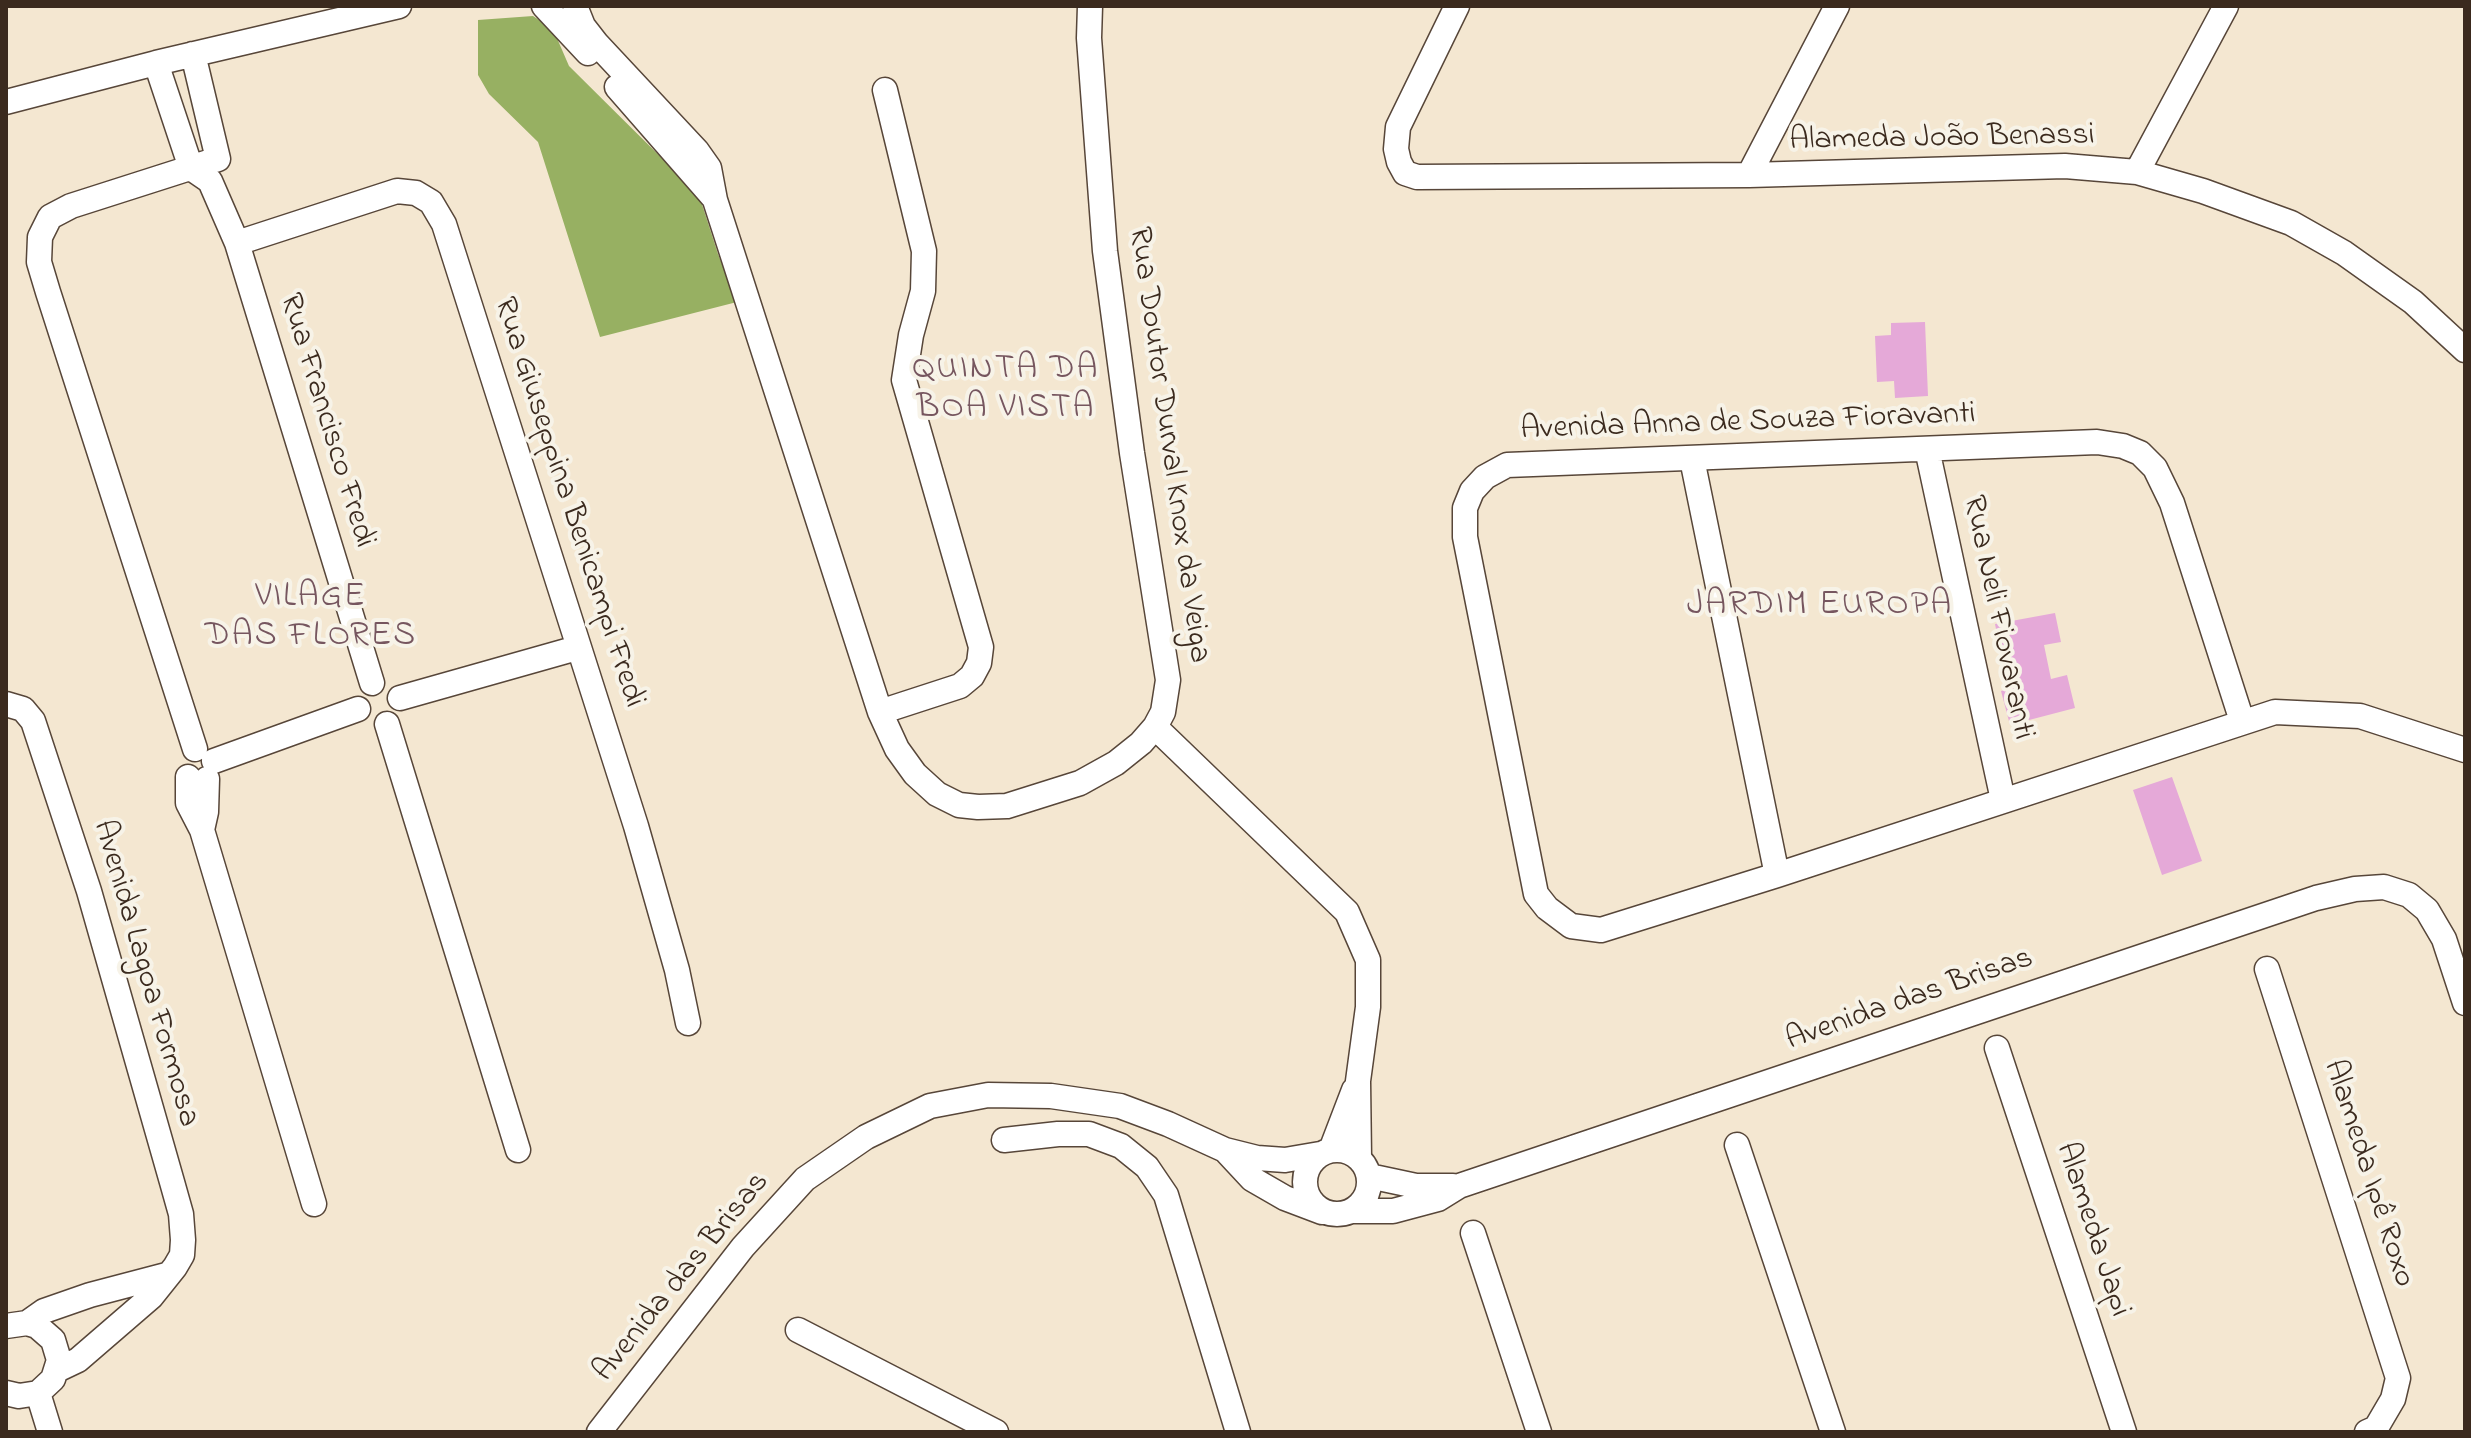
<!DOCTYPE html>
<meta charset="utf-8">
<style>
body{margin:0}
#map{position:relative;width:2471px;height:1438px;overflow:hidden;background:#f4e7d1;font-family:"Indie Flower",sans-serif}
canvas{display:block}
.frame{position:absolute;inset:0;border:8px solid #3b2a1e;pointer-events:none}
</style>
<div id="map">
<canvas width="2471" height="1438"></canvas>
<div class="frame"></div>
</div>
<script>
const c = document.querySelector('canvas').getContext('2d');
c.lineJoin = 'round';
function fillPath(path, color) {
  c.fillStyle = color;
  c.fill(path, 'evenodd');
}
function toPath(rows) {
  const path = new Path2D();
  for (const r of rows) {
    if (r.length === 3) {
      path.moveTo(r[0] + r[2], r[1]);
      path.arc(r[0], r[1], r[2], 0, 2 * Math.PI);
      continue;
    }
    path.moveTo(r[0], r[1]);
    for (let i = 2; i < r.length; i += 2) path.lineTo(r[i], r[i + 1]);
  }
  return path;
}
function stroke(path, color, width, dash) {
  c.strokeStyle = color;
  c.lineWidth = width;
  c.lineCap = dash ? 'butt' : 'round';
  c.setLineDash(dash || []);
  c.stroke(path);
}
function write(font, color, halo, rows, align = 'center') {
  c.font = font + ' "Indie Flower",sans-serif';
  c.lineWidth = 8;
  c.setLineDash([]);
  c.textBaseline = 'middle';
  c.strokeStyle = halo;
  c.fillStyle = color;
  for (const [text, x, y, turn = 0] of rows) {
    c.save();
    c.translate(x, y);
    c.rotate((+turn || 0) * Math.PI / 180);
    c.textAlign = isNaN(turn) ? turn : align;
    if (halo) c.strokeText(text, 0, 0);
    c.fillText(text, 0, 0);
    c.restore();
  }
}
const forest = toPath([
 [533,16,553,29,569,66,699,195,718,254,737,302,600,337,538,142,489,94,478,75,478,20]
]);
const building = toPath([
 [1925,322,1928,396,1895,398,1894,381,1877,382,1875,336,1891,335,1891,323],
 [2055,613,2061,642,2044,645,2051,679,2067,675,2075,708,2010,725,2001,691,2008,689,1995,624],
 [2172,777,2202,861,2162,875,2133,790]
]);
const minor = toPath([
 [544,6,588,53],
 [575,6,583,26,597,44,697,151,709,168,715,200,880,712,897,749,915,774,937,794,959,805,978,807,1007,806,1080,783,1116,763,1141,743,1155,727,1163,712,1168,680,1132,453,1105,251,1089,38,1090,6],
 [1457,6,1398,127,1396,149,1399,162,1405,173,1417,177,1749,175,2065,166,2137,172,2203,191,2291,223,2344,253,2413,302,2465,350],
 [193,54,218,159],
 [156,63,191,168],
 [617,87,714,198],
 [6,102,156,63,399,6],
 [191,168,210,181,237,243,372,683],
 [2137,172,2226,6],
 [1749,175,1837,6],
 [237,243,397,191,416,193,431,202,444,224,636,826,677,970,688,1023],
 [1927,449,2003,800],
 [1692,459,1777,875],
 [400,698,577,648],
 [6,704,23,709,33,721,89,891,172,1182,181,1214,183,1240,182,1255,175,1267,151,1297,78,1360,57,1370],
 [880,712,960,686,972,676,979,663,981,647,904,380,911,335,923,291,924,251,885,90],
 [2242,721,2172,503,2155,468,2140,453,2123,446,2097,442,1507,465,1485,477,1472,491,1465,508,1465,537,1536,894,1547,908,1571,926,1601,930,1777,875,2275,712,2360,716,2465,750],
 [387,724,518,1150],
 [1155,727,1347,912,1368,960,1368,1007,1358,1081,1359,1158],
 [195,749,48,292,39,262,40,237,50,217,71,206,218,159],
 [214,761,358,709],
 [188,777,188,803,202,830,314,1204],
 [202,830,206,812,207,779],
 [2267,969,2398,1378,2393,1399,2376,1428,2367,1432],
 [1997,1048,2124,1432],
 [1004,1140,1058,1134,1089,1134,1121,1146,1147,1167,1166,1195,1238,1432],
 [1737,1145,1833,1432],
 [1337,1182,32],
 [1225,1150,1252,1179,1285,1198,1322,1212],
 [1331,1150,1354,1090],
 [1369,1176,1416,1186,1453,1186],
 [1353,1211,1393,1211,1438,1199,1459,1186,2316,898,2355,889,2384,887,2409,895,2427,910,2444,939,2465,1003],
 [1473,1233,1539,1432],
 [27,1323,44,1311,90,1295,166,1275],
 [6,1326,27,1323,37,1326,53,1340,59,1360,53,1379,38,1393,19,1396,6,1393],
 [798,1330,996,1432],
 [38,1393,50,1432],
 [599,1432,743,1247,805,1179,866,1137,930,1106,988,1095,1051,1096,1120,1106,1168,1124,1225,1150,1257,1158,1285,1160,1320,1154]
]);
const streetNames = [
 ["Alameda João Benassi",1942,140,-1],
 ["Rua Francisco Fredi",325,421,73],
 ["Avenida Anna de Souza Fioravanti",1748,424,-2],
 ["Rua Doutor Durval Knox da Veiga",1167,445,82],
 ["Rua Giuseppina Benicampi Fredi",567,503,72],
 ["Rua Neli Fiovaranti",1996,618,78],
 ["Avenida Lagoa Formosa",144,974,74],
 ["Avenida das Brisas",1910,1001,-19],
 ["Alameda Ipê Roxo",2367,1174,72],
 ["Alameda Japi",2091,1230,72],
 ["Avenida das Brisas",683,1278,-51]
];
const neighbourhoodNames = [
 ["QUINTA DA",1006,371],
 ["BOA VISTA",1006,410],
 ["VILAGE",311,599],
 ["DAS FLORES",311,638],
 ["JARDIM EUROPA",1820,607]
];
fillPath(forest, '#97b062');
fillPath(building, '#e5a9d8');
stroke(minor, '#574639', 27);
stroke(minor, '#fff', 24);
write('32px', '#3b2a1e', '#f7f3e8', streetNames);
c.letterSpacing = '2px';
write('34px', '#76565f', '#f7f3e8', neighbourhoodNames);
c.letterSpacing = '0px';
</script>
